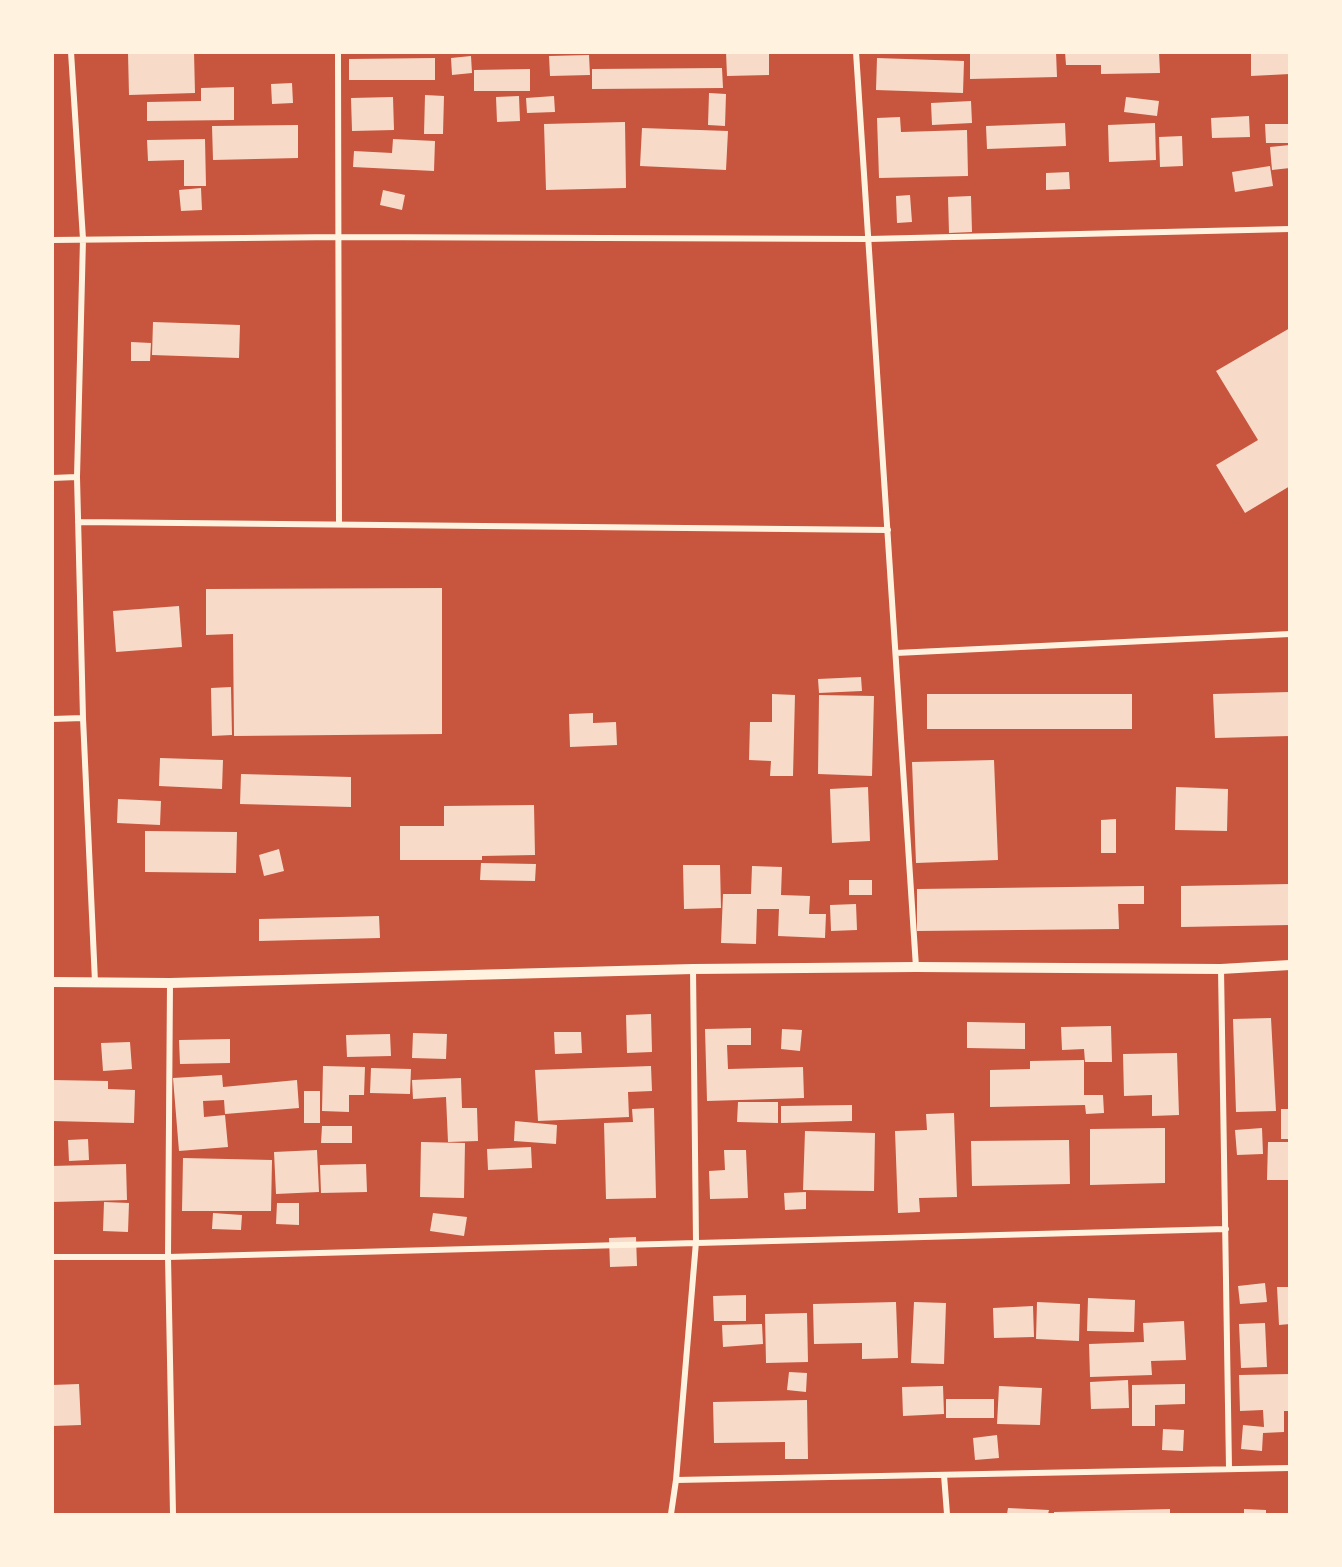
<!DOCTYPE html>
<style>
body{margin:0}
#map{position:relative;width:1342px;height:1567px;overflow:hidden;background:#c8553d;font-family:"Exo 2",sans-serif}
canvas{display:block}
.frame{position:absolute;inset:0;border:54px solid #fff3e0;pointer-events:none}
</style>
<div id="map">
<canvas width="1342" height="1567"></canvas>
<div class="frame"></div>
</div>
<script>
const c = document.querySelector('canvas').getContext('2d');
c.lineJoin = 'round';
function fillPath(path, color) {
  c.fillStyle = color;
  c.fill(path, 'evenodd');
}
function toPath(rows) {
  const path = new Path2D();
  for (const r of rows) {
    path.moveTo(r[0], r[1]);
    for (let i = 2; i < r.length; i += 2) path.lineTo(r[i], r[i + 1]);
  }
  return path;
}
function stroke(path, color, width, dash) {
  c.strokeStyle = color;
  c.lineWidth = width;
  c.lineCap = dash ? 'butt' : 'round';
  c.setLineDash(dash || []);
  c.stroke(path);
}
const building = toPath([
 [194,52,195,93,129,95,128,53],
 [726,52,769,52,769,75,727,76],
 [970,52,1056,52,1057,77,970,79],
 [1065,52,1159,52,1160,73,1101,74,1101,65,1066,65],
 [1251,52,1290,52,1290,74,1251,76],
 [589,55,590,75,550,76,549,56],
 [471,56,472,73,452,75,451,58],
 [435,58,435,80,349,80,349,59],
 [877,58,964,61,963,93,876,90],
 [722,68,723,88,592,89,592,69],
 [530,69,530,91,474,91,474,70],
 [292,83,293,103,272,104,271,84],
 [234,87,234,120,147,121,147,102,201,101,201,88],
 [709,93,726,94,725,126,708,125],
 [425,95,444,96,443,134,424,134],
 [519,96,520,121,497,122,496,97],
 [554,96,555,112,527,113,526,98],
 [393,97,394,130,352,131,351,98],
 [1126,97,1159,101,1157,116,1124,112],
 [971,101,972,123,932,125,931,103],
 [1249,116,1250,137,1212,138,1211,118],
 [900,117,901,132,967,130,968,176,879,178,877,118],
 [625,122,626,188,546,190,544,124],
 [1065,123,1066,146,987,149,986,126],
 [1155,123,1156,160,1109,162,1108,125],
 [1265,124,1290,124,1290,143,1266,143],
 [298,125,298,158,213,160,212,126],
 [642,128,728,131,726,170,640,166],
 [1182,136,1183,166,1160,167,1159,137],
 [205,139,206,186,184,186,184,160,148,161,147,140],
 [393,139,435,141,434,171,353,167,354,151,392,153],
 [1290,145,1290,168,1272,170,1270,147],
 [1270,166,1273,186,1235,192,1232,172],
 [1069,172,1070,189,1046,190,1046,173],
 [201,188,202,210,181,211,179,190],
 [383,190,405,195,402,210,380,205],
 [910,195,912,222,897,223,896,196],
 [971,196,972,232,949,233,948,197],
 [153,322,240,325,239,358,152,355],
 [1290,328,1290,486,1245,513,1216,465,1258,440,1216,371],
 [131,342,151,343,150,361,131,361],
 [442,588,442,734,234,736,233,634,206,635,206,589],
 [179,606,182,647,116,652,113,611],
 [861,677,862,691,819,693,818,679],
 [231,687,232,735,212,736,211,688],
 [1290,692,1290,736,1215,738,1213,694],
 [772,694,795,695,793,776,770,776,771,761,749,760,750,722,772,722],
 [927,694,1132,694,1132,729,927,729],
 [819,695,874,696,872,776,818,774],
 [593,713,593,723,616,722,617,745,570,747,569,714],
 [160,758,223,760,222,789,159,786],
 [994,760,998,860,916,863,912,762],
 [241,774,351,777,351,807,240,804],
 [868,787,870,841,832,843,830,789],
 [1176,787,1228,789,1227,831,1175,830],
 [118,799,161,801,160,825,117,823],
 [534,805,535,855,482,856,482,860,400,860,400,826,444,826,444,806],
 [1116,819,1116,853,1101,853,1101,820],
 [145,831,237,832,236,873,145,872],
 [279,849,284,871,264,876,259,855],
 [481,863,536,864,535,881,480,880],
 [683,865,720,865,721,908,684,909],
 [752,866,782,867,781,895,810,896,809,914,826,914,825,938,778,936,779,909,757,909,756,944,721,943,723,894,751,894],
 [849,880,872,880,872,895,849,895],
 [1290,884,1290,925,1181,927,1181,886],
 [1144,886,1144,904,1118,904,1119,929,917,931,917,889],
 [856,904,857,930,831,931,830,905],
 [379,916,380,938,259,941,259,919],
 [651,1014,652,1052,627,1053,626,1015],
 [1271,1018,1276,1111,1236,1112,1233,1019],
 [967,1022,1025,1023,1025,1049,967,1048],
 [1111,1026,1112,1062,1085,1062,1084,1049,1062,1050,1061,1027],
 [751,1028,751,1045,727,1045,728,1069,803,1067,804,1098,707,1101,705,1029],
 [782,1029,802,1030,800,1051,781,1049],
 [554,1032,581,1032,582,1053,555,1054],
 [413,1033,447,1034,446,1059,412,1058],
 [390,1034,391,1056,347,1057,346,1035],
 [230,1039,230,1063,180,1064,179,1040],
 [130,1042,132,1069,103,1071,101,1043],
 [1177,1053,1179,1115,1152,1116,1152,1095,1124,1096,1123,1054],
 [1084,1060,1084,1095,1103,1095,1104,1113,1086,1114,1085,1105,990,1107,990,1070,1030,1069,1030,1061],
 [323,1066,365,1067,364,1095,349,1095,349,1112,322,1111],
 [651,1066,652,1091,628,1092,629,1117,538,1121,535,1070],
 [371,1068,411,1069,410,1094,370,1093],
 [222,1075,223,1087,297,1080,299,1108,225,1114,224,1100,203,1101,204,1117,225,1115,228,1147,179,1151,173,1078],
 [461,1078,462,1108,477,1108,478,1141,448,1142,446,1097,413,1099,412,1080],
 [52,1080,108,1081,108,1089,135,1090,134,1123,52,1121],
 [304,1091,320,1091,320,1123,304,1123],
 [738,1102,778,1102,778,1123,737,1122],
 [852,1105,852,1121,781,1123,781,1106],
 [654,1108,656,1198,606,1199,604,1123,633,1122,632,1109],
 [1281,1109,1290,1109,1290,1139,1281,1139],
 [954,1113,957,1197,919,1198,920,1212,898,1213,895,1131,927,1130,926,1114],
 [515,1121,557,1125,556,1144,514,1141],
 [322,1126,352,1126,352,1143,321,1143],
 [1165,1128,1165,1183,1090,1185,1090,1129],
 [1262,1128,1263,1154,1237,1155,1235,1130],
 [805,1131,875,1133,874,1191,803,1190],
 [88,1139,89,1160,69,1161,68,1140],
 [1069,1140,1070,1184,972,1186,971,1141],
 [421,1142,465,1143,464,1198,420,1197],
 [1268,1142,1290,1142,1290,1180,1267,1180],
 [531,1147,532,1168,488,1170,487,1149],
 [317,1150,319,1192,276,1194,274,1152],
 [724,1150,746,1150,748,1198,710,1199,709,1171,725,1170],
 [183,1158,272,1160,271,1211,182,1211],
 [126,1164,127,1200,52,1202,52,1166],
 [366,1164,367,1192,321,1193,320,1165],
 [806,1192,806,1209,785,1210,784,1193],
 [104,1202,129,1203,128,1232,103,1231],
 [277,1203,299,1203,299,1225,276,1224],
 [213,1213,242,1215,241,1230,212,1229],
 [433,1213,467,1217,464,1236,430,1231],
 [636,1237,637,1266,610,1267,609,1238],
 [1265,1283,1267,1302,1240,1304,1238,1286],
 [1277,1287,1290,1287,1290,1324,1279,1325],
 [746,1295,746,1321,714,1321,713,1296],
 [1088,1298,1135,1300,1134,1332,1087,1331],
 [896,1302,898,1358,862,1359,862,1343,814,1344,813,1304],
 [914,1302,946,1303,944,1364,911,1363],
 [1037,1302,1080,1304,1079,1341,1036,1339],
 [1033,1306,1034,1337,994,1338,993,1308],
 [807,1313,808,1362,766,1363,765,1314],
 [1184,1321,1186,1360,1151,1361,1152,1375,1090,1377,1089,1344,1144,1342,1143,1323],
 [1265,1323,1267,1367,1241,1368,1239,1324],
 [762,1324,763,1344,723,1347,722,1325],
 [789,1372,807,1373,806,1392,787,1390],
 [1290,1374,1290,1411,1284,1411,1284,1432,1263,1433,1262,1451,1241,1449,1243,1425,1264,1427,1263,1410,1240,1411,1239,1375],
 [1128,1380,1129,1408,1091,1409,1090,1382],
 [79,1384,81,1425,52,1426,52,1385],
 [1185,1384,1185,1404,1155,1405,1155,1426,1132,1426,1132,1385],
 [943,1386,944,1414,903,1416,902,1387],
 [999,1386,1042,1388,1040,1425,997,1424],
 [946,1399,994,1399,994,1418,946,1418],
 [807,1400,808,1459,785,1459,785,1442,714,1443,713,1402],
 [1163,1429,1184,1430,1183,1451,1162,1450],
 [997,1435,999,1458,975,1460,973,1438],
 [1008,1508,1049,1510,1048,1514,1007,1514],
 [1170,1509,1170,1514,1054,1514,1054,1512],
 [1244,1509,1266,1510,1266,1514,1244,1514]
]);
const minor = toPath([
 [71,52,83,239,77,477,83,718,95,982],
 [338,52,339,524],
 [856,52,916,967],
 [52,240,339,237,869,239,1290,229],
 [52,478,77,477],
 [78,522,888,530],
 [896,653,1290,634],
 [52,719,83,718],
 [1221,969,1229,1468],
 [170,983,168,1257,173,1514],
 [52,1257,168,1257,1226,1229],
 [944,1475,947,1514],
 [676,1480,1290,1468],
 [671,1514,676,1480,696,1242,693,969]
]);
const tertiary = toPath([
 [52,982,170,983,693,969,916,967,1221,969,1290,965]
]);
fillPath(building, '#f7dbc8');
stroke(minor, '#fff3e0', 6);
stroke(tertiary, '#fff3e0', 10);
</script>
